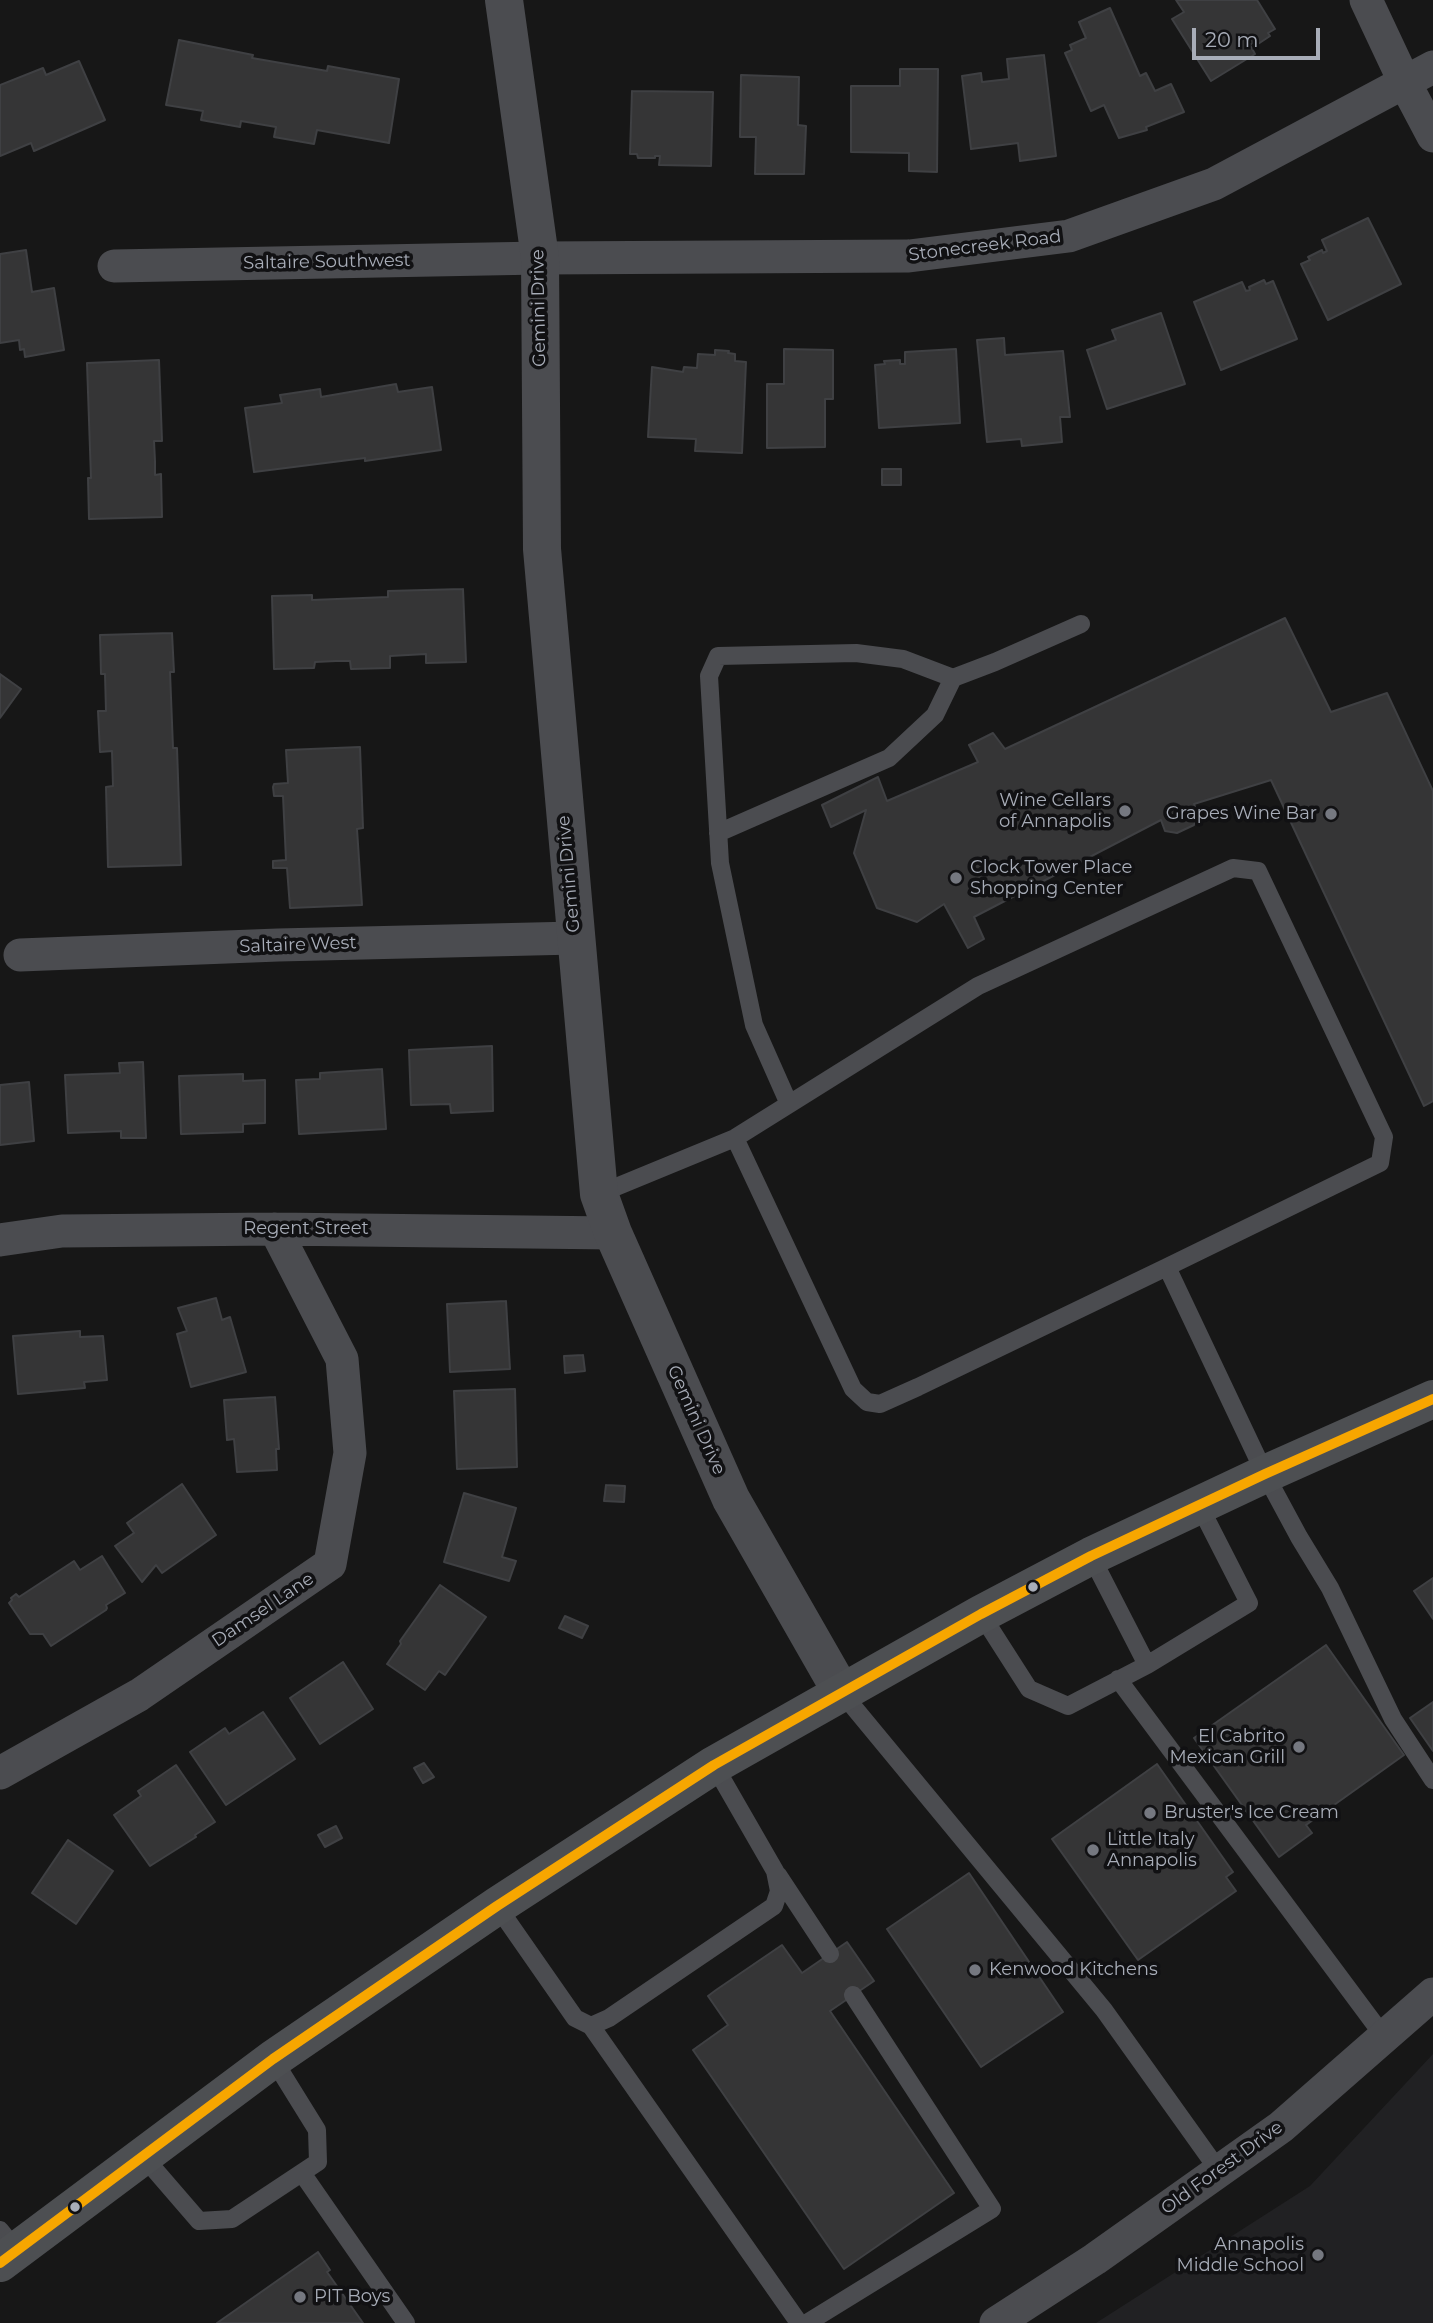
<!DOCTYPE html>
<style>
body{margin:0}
#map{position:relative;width:1433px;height:2323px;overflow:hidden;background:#171717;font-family:Montserrat,sans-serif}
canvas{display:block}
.scale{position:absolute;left:1192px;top:28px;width:128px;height:32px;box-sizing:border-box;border:4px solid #a8adb8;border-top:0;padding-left:9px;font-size:21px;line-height:24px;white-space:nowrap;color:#a8adb8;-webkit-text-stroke:5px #111113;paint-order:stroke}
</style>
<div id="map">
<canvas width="1433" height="2323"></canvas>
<div class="scale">20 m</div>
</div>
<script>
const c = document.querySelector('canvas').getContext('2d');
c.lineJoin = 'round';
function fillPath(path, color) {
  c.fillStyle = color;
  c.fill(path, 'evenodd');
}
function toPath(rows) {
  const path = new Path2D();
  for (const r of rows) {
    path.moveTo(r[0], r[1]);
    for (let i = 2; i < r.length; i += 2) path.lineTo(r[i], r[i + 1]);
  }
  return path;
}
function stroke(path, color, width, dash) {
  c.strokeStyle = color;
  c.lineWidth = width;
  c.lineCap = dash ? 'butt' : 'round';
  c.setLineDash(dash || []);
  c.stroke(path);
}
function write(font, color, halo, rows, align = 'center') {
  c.font = font + ' Montserrat,sans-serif';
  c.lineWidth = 7;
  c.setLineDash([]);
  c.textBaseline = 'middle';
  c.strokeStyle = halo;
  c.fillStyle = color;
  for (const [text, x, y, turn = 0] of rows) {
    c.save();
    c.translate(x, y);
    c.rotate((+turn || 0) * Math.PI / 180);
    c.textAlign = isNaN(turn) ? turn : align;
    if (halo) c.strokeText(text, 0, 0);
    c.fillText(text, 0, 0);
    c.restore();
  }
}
const built = toPath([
 [1433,2054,1433,2323,1096,2323,1310,2186]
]);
const building = toPath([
 [1176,0,1257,0,1275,29,1268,33,1270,36,1255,46,1253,42,1250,45,1255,54,1211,81,1172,19,1184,12,1176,0],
 [1110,8,1140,76,1146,73,1155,91,1171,84,1184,112,1146,127,1147,130,1119,138,1104,105,1091,111,1065,53,1072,50,1070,45,1086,38,1079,22,1110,8],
 [179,40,253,55,252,58,327,71,328,66,399,79,389,143,317,130,314,144,274,137,276,127,241,121,240,127,201,120,203,111,166,105,179,40],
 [1044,55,1056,156,1020,161,1018,143,971,149,962,76,981,73,982,82,1009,79,1007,59,1044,55],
 [79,61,105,120,34,151,31,143,0,156,0,85,43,68,46,75,79,61],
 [900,69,938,69,937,172,909,171,909,153,851,152,851,86,900,86,900,69],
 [741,75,799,77,798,125,806,126,804,174,755,174,756,137,740,137,741,75],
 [632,91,713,92,711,166,659,165,660,156,655,156,655,158,638,158,637,154,630,154,632,91],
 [1368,218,1401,284,1328,320,1301,264,1310,260,1308,257,1322,250,1323,253,1327,251,1322,240,1368,218],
 [26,250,32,292,54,288,64,350,25,357,24,349,20,350,19,340,0,343,0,254,26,250],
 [1264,280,1266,284,1273,281,1297,339,1221,370,1194,302,1242,282,1246,291,1250,290,1249,287,1264,280],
 [1161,313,1185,384,1107,409,1087,350,1116,340,1112,330,1161,313],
 [1004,338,1005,355,1063,351,1070,417,1060,417,1062,442,1022,446,1021,439,987,442,977,340,1004,338],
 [784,349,833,350,833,399,825,399,825,447,767,448,767,384,784,384,784,349],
 [956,349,960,423,879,428,875,365,885,364,884,361,900,360,900,364,905,364,905,352,956,349],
 [715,350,729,351,728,353,735,354,735,361,746,362,742,453,695,451,696,439,648,437,652,367,683,372,684,367,697,368,698,354,715,355,715,350],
 [159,360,162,441,154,441,155,461,155,475,161,474,162,517,89,519,88,478,91,478,87,363,159,360],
 [396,384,398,392,432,387,441,450,365,461,365,458,254,472,245,408,282,403,280,395,320,389,321,397,396,384],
 [882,469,901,469,901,485,882,485,882,469],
 [463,589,466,662,426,663,426,654,390,656,390,668,351,669,350,661,336,661,315,662,314,668,274,669,272,596,312,595,312,600,388,597,388,591,463,589],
 [1285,618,1331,712,1387,693,1433,791,1433,1101,1424,1106,1271,780,1194,804,1198,814,1194,825,1177,833,1165,831,1161,820,974,917,984,939,968,948,944,904,917,922,877,908,854,853,866,810,831,827,822,805,878,777,887,801,978,762,969,745,993,733,1005,749,1285,618],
 [172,633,174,672,170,672,173,748,177,748,181,865,108,867,106,787,113,786,112,751,100,752,98,711,106,711,105,674,101,674,100,635,172,633],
 [0,674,21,689,0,718,0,674],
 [360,747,363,828,357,829,362,905,290,908,287,868,273,868,273,861,286,860,283,796,274,796,273,787,274,784,288,783,286,750,360,747],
 [492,1046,493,1111,451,1113,450,1104,411,1105,409,1050,492,1046],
 [143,1062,146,1138,121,1138,121,1131,68,1133,65,1075,120,1073,119,1063,143,1062],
 [382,1069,386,1129,299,1134,296,1080,320,1079,320,1073,382,1069],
 [243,1074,243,1081,265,1080,265,1123,243,1124,243,1132,181,1134,179,1076,243,1074],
 [29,1082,34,1141,0,1145,0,1085,29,1082],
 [216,1298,222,1320,230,1317,246,1372,191,1387,177,1334,187,1331,178,1308,216,1298],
 [506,1301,510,1369,450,1372,447,1304,506,1301],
 [80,1331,80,1337,103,1336,107,1380,84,1382,85,1388,18,1394,13,1336,80,1331],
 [583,1355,585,1371,565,1373,564,1356,583,1355],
 [515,1389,517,1467,457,1469,454,1391,515,1389],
 [275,1397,279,1449,276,1449,277,1470,237,1472,234,1439,227,1440,224,1400,275,1397],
 [182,1484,216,1535,162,1573,156,1565,142,1582,115,1546,134,1533,127,1523,182,1484],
 [606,1485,625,1486,624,1502,604,1501,606,1485],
 [464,1493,516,1508,502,1557,516,1561,509,1581,444,1562,464,1493],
 [102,1556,125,1593,106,1605,107,1608,106,1610,51,1646,43,1634,30,1634,9,1603,12,1600,11,1598,16,1594,19,1597,74,1561,80,1570,102,1556],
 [1433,1578,1433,1619,1414,1591,1433,1578],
 [440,1585,486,1617,445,1675,439,1671,425,1690,387,1664,401,1644,400,1641,440,1585],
 [565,1616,588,1626,582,1638,559,1628,565,1616],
 [1326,1645,1404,1755,1306,1825,1312,1833,1279,1857,1194,1738,1326,1645],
 [343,1662,373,1709,320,1744,290,1698,343,1662],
 [1433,1702,1433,1751,1410,1718,1433,1702],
 [263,1712,295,1759,226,1805,190,1752,225,1728,229,1734,263,1712],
 [424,1763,434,1777,423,1783,414,1768,424,1763],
 [1157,1764,1233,1872,1226,1877,1236,1891,1138,1960,1052,1839,1157,1764],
 [176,1765,215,1822,195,1835,196,1837,150,1866,114,1815,141,1796,138,1791,176,1765],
 [336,1826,342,1838,325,1847,318,1835,336,1826],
 [68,1840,113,1871,76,1924,32,1893,68,1840],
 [969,1873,1063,2012,981,2067,887,1929,969,1873],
 [847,1942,874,1981,830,2011,954,2193,844,2269,693,2050,728,2025,708,1996,716,1990,782,1945,802,1973,847,1942],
 [318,2252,330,2270,327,2272,363,2323,217,2323,318,2252]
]);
const service = toPath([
 [718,833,889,758,935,715,953,678],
 [789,1104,754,1025,720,863,709,676,718,656,856,653,903,659,953,678,995,662,1081,624],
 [735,1138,853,1389,867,1402,880,1404,918,1387,1167,1267,1265,1474,1299,1537,1330,1588,1393,1719,1433,1780],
 [599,1194,735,1138,978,986,1233,868,1258,871,1384,1137,1380,1163,1167,1267],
 [981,1614,1029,1689,1068,1706,1147,1665,1091,1556],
 [1147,1665,1249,1603,1199,1505],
 [1118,1679,1385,2038],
 [842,1693,1104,2010,1219,2171],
 [778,1875,830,1954],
 [497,1906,575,2018,591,2026,609,2018,774,1906,779,1891,775,1871,714,1765],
 [591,2026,799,2323],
 [142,2155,199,2221,232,2219,318,2162,317,2130,273,2059],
 [302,2173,406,2323],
 [0,2230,16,2250],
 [807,2323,992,2209,853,1995]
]);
const minor = toPath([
 [1366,0,1405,83,1433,136],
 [114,266,540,258,909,256,1069,236,1214,184,1433,67],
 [20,955,278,945,575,938],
 [0,1240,62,1231,275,1229,613,1233],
 [0,1773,139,1695,330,1564,350,1453,342,1359,275,1229],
 [996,2323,1095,2259,1281,2127,1433,1994]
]);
const tertiary = toPath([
 [504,0,540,258,542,549,599,1194,613,1233,731,1499,842,1693]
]);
const primary = toPath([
 [0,2263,273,2059,497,1906,714,1765,981,1614,1091,1556,1265,1474,1433,1399]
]);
const bus1 = toPath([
 [0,2263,273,2059,497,1906,714,1765,981,1614,1091,1556,1265,1474,1433,1399]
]);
const markers = [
 [1125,811,7,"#757880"],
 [1331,814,7,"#757880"],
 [956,878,7,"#757880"],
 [1033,1587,6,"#a8adb8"],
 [1299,1747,7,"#757880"],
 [1150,1813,7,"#757880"],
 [1093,1850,7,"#757880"],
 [975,1970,7,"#757880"],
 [75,2207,6,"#a8adb8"],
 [1318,2255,7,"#757880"],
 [300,2297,7,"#757880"]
];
const streetNames = [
 ["Stonecreek Road",985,246,-7],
 ["Saltaire Southwest",327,262,-1],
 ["Gemini Drive",539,308,-91],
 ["Gemini Drive",569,874,-95],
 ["Saltaire West",298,945,-2],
 ["Regent Street",306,1229],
 ["Gemini Drive",696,1420,66],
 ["Damsel Lane",263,1610,-34],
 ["Old Forest Drive",1222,2168,-36]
];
const poiNames = [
 ["Wine Cellars",1111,801,"right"],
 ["of Annapolis",1111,822,"right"],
 ["Grapes Wine Bar",1317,814,"right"],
 ["Clock Tower Place",970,868],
 ["Shopping Center",970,889],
 ["El Cabrito",1285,1737,"right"],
 ["Mexican Grill",1285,1758,"right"],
 ["Bruster's Ice Cream",1164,1813],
 ["Little Italy",1107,1840],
 ["Annapolis",1107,1861],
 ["Kenwood Kitchens",989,1970],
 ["Annapolis",1304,2245,"right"],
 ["Middle School",1304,2266,"right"],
 ["PIT Boys",314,2297]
];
fillPath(built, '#212123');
fillPath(building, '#353536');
stroke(building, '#3f4043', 2);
stroke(service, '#4b4c50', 18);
stroke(minor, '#4b4c50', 33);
stroke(tertiary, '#4b4c50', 38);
stroke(primary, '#4d4f52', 38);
stroke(bus1, '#f7a600', 10);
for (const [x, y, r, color] of markers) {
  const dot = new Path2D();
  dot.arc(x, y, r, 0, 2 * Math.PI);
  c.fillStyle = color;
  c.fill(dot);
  stroke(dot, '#111113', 2.5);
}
write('18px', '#a8adb8', '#111113', streetNames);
write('18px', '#a8adb8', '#111113', poiNames, 'left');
</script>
